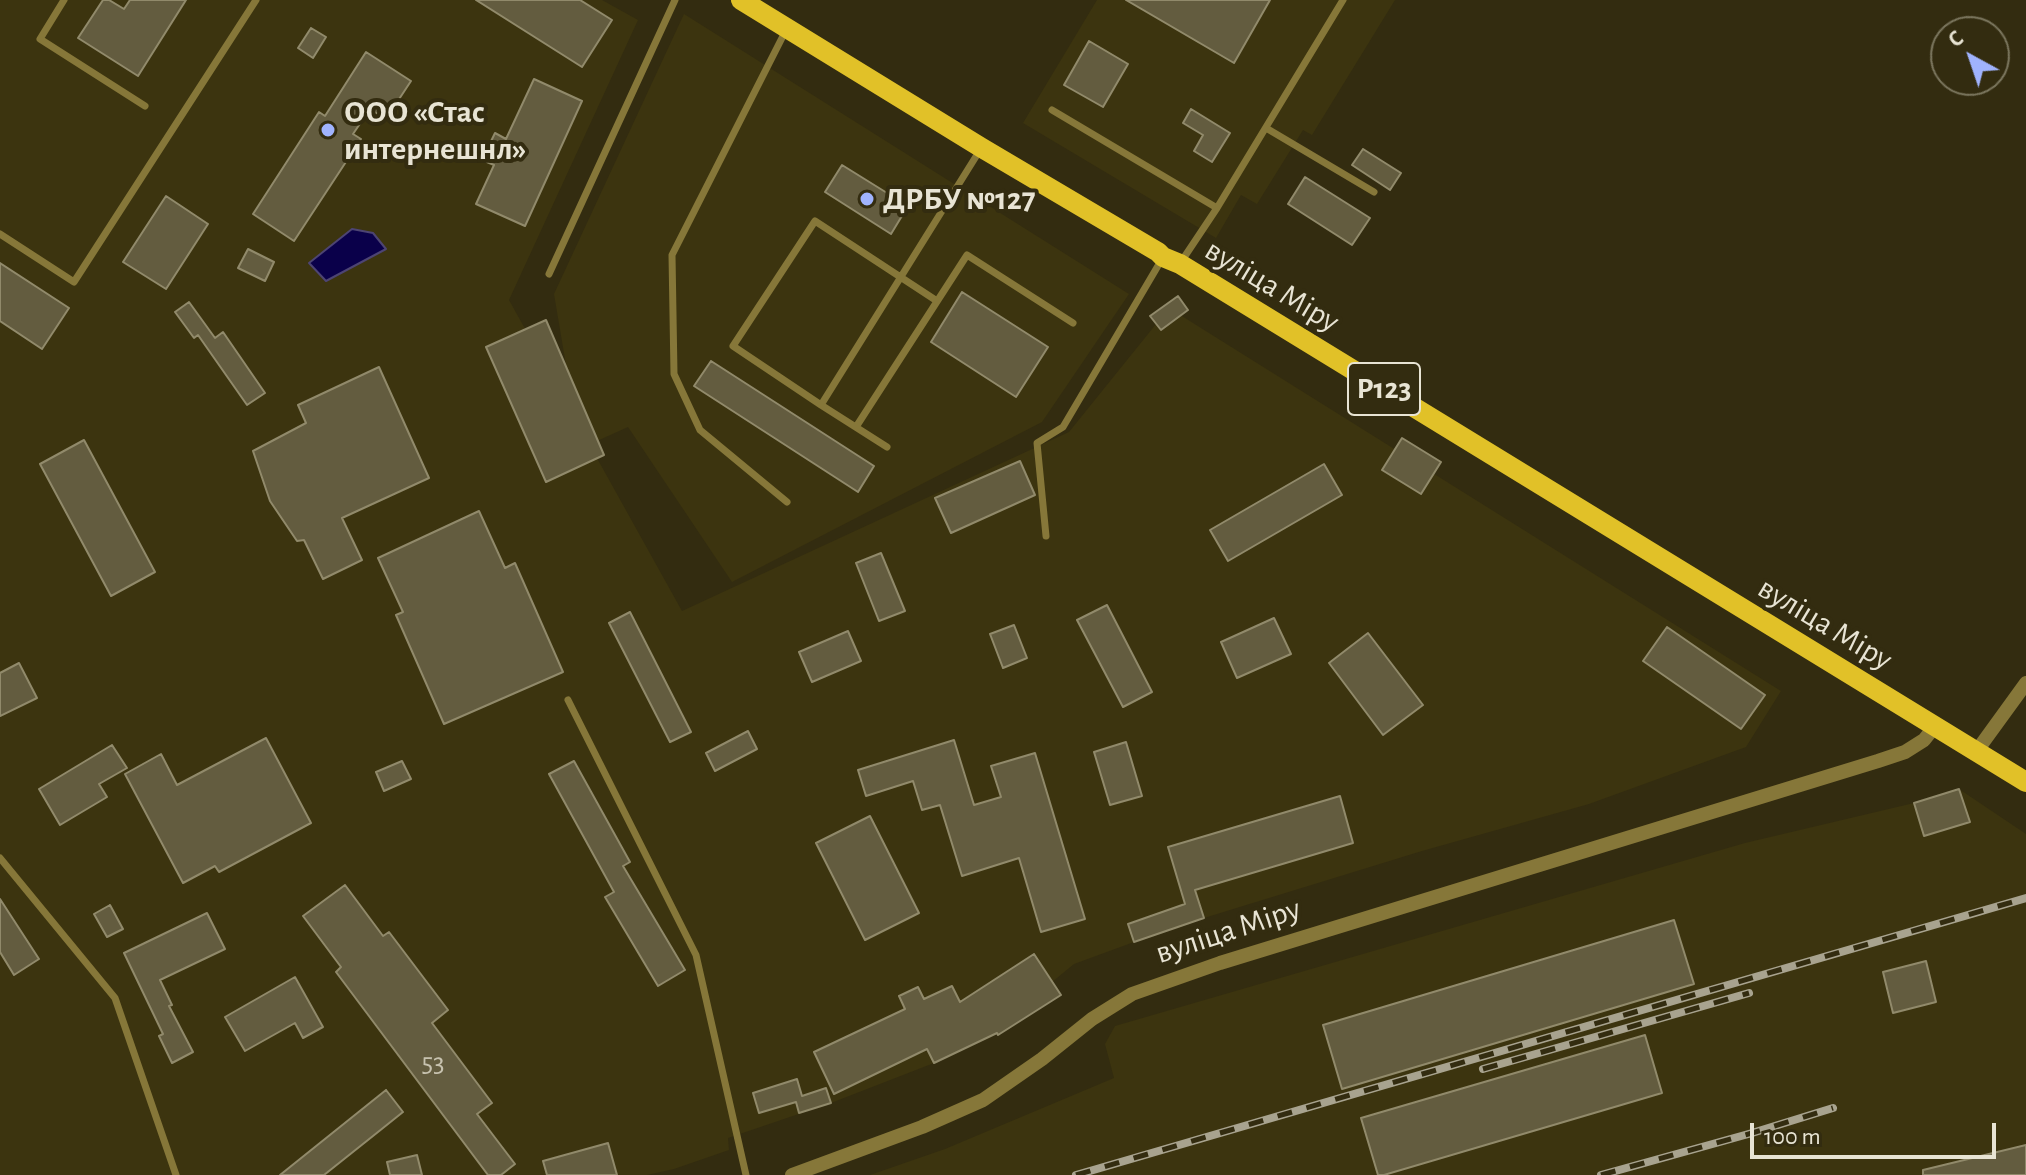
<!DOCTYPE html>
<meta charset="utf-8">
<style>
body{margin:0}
#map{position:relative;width:2026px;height:1175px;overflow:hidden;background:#332c10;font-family:"Alegreya Sans",sans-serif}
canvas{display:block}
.north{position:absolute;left:1930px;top:16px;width:80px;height:80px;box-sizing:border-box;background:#332c10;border:2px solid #7b765e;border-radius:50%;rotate:320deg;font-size:22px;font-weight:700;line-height:32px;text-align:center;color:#e8e4d4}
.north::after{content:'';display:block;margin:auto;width:28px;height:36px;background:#a0b3fd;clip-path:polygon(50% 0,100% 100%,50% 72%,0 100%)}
.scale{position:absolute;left:1750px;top:1123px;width:246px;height:36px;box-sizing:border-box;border:4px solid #e8e4d4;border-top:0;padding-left:10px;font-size:24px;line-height:28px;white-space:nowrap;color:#e8e4d4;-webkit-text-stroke:6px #332c10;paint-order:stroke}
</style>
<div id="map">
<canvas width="2026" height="1175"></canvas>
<div class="north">С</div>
<div class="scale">100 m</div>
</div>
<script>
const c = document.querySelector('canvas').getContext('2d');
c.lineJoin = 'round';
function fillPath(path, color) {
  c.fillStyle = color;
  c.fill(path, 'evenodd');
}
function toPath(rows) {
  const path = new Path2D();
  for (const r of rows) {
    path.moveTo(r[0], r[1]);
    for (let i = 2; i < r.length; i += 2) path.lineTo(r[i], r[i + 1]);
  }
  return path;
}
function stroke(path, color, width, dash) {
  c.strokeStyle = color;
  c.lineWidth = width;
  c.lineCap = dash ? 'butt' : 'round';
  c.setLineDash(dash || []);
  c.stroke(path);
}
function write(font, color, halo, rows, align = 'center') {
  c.font = font + ' "Alegreya Sans",sans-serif';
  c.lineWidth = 8;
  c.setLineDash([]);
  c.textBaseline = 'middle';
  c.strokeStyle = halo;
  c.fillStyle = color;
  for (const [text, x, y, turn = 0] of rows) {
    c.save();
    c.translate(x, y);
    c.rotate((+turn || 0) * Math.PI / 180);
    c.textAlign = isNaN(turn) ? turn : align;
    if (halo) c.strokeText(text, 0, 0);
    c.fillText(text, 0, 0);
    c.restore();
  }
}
const built = toPath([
 [0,0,602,0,638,20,509,300,682,611,1069,432,1169,308,1781,691,1746,747,1589,804,1422,851,1204,918,1198,900,1129,923,1134,942,1074,964,979,1042,934,1063,831,1103,728,1138,729,1150,674,1169,647,1175,0,1175],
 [1097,0,1395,0,1312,135,1303,130,1257,204,1241,195,1216,238,1023,123],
 [684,14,1129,294,1042,422,732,582,628,427,597,441,566,365,554,294],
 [1959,789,2026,834,2026,1175,870,1175,945,1149,1114,1078,1105,1044,1115,1026,1745,843,1914,803]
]);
const water = toPath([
 [352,229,373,233,386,249,326,281,309,263,352,229]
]);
const building = toPath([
 [103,0,109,0,124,9,130,0,186,0,138,76,78,38,103,0],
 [476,0,580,0,612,20,582,67,476,0],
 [1126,0,1270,0,1234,63,1126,0],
 [311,28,326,37,313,58,298,48,311,28],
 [1089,41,1128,64,1103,107,1064,85,1089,41],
 [366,52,411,81,386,119,370,109,353,134,361,139,294,241,253,214,319,112,325,116,366,52],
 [534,79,582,101,525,226,476,204,494,165,482,160,495,133,506,139,534,79],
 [1191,109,1230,133,1212,162,1194,151,1203,135,1183,123,1191,109],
 [1363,149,1401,173,1390,190,1352,165,1363,149],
 [842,165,908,206,891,234,825,192,842,165],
 [1305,177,1370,218,1352,245,1288,204,1305,177],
 [166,196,208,224,166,289,123,262,166,196],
 [248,249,274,262,265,281,238,268,248,249],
 [0,263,69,308,42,349,0,321,0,263],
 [962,292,1048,347,1016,397,931,342,962,292],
 [1178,296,1188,310,1161,330,1150,316,1178,296],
 [189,302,215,338,223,332,265,393,247,405,198,335,194,338,175,312,189,302],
 [546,320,604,455,546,482,486,347,546,320],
 [711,361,874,466,858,492,694,386,711,361],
 [379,367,429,478,342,518,362,560,323,579,304,540,297,541,270,501,253,451,306,423,298,405,379,367],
 [1402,438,1441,462,1421,494,1382,470,1402,438],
 [84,440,155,572,111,596,40,464,84,440],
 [1020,461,1035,495,951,533,935,498,1020,461],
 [1324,464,1342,495,1228,561,1210,530,1324,464],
 [479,511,505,568,515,563,563,672,444,724,396,615,403,612,378,558,479,511],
 [881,553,905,611,879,621,856,563,881,553],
 [1107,605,1152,692,1123,707,1077,620,1107,605],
 [630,612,691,732,670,742,609,623,630,612],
 [1274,618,1291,654,1237,678,1221,642,1274,618],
 [1014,625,1027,658,1003,668,990,634,1014,625],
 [1667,627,1765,695,1741,729,1643,661,1667,627],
 [848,631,861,661,812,682,799,652,848,631],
 [1368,633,1423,705,1383,735,1329,663,1368,633],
 [19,663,37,698,0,716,0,673,19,663],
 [748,731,757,749,715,771,706,753,748,731],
 [266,738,311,823,219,872,215,866,183,883,125,774,161,754,177,785,266,738],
 [954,740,974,805,1001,797,991,766,1035,753,1085,919,1041,932,1019,858,962,876,940,805,922,810,913,781,866,796,858,770,954,740],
 [1126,742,1142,796,1110,805,1094,752,1126,742],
 [112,745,127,768,99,784,107,797,60,825,39,789,112,745],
 [402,761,411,779,384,791,376,772,402,761],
 [574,761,630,862,623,866,685,970,658,986,605,897,614,892,549,774,574,761],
 [1959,789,1970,822,1924,836,1914,803,1959,789],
 [1340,796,1353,843,1195,890,1204,918,1134,942,1128,924,1185,904,1168,847,1340,796],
 [870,816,919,913,865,940,816,843,870,816],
 [345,885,383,936,389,932,448,1010,432,1023,492,1103,477,1114,515,1164,501,1175,488,1175,336,972,341,967,303,916,345,885],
 [0,899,39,959,14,975,0,952,0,899],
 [110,905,123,929,107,937,94,914,110,905],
 [207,913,225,949,160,980,172,1005,169,1006,193,1052,172,1063,159,1036,163,1034,124,953,207,913],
 [1674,920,1694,984,1342,1089,1323,1025,1674,920],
 [1034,954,1061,995,998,1035,997,1033,934,1063,927,1049,834,1094,814,1052,905,1009,899,996,918,987,924,999,952,986,960,1002,1034,954],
 [1926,961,1936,1002,1893,1013,1883,972,1926,961],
 [295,977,323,1027,303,1038,295,1023,245,1051,225,1017,295,977],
 [1645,1035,1662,1093,1384,1175,1378,1175,1361,1118,1645,1035],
 [797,1079,802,1096,826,1088,831,1103,799,1113,796,1102,759,1113,753,1093,797,1079],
 [386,1090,403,1112,378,1132,324,1175,280,1175,386,1090],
 [608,1143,617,1175,547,1175,543,1161,608,1143],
 [2026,1145,2026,1175,1923,1175,1923,1170,2026,1145],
 [417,1155,422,1175,390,1175,387,1162,417,1155]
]);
const service = toPath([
 [64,0,40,39,145,106],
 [786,30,672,255,674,374,700,430,787,502],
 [1052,110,1217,208],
 [1266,128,1374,192],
 [0,234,74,282,256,0],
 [1181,262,1217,208,1343,0],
 [549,274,675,0],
 [821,405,980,150],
 [856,427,967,255,1073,323],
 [887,447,821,405,733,346,815,221,937,301],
 [1046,536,1037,443,1063,427,1162,259],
 [568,700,696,955,746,1175],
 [0,858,115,998,176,1175]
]);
const minor = toPath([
 [1976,752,2026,683],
 [792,1175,922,1127,983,1100,1042,1059,1092,1019,1132,994,1220,963,1878,761,1905,752,1924,740,1935,726]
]);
const primary = toPath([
 [741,0,982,148,1158,252,1163,257,1180,264,2026,782]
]);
const rail = toPath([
 [1483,1069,1749,993],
 [1076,1175,2026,898],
 [1601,1175,1752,1133,1833,1108]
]);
const markers = [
 [328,130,8,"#a0b3fd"],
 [867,199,8,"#a0b3fd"]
];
const numberNames = [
 ["53",433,1063]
];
const shields = [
 [1384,389,72]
];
const shieldNames = [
 ["Р123",1384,389]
];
const poiNames = [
 ["ООО «Стас",344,112],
 ["интернешнл»",344,149],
 ["ДРБУ №127",883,199]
];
const streetNames = [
 ["вуліца Міру",1272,286,31],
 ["вуліца Міру",1825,624,31],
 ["вуліца Міру",1228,931,-18]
];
fillPath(built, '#3c340f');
fillPath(water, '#0a004a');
stroke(water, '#4d4473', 2);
fillPath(building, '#635c3f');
stroke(building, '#918a6b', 2);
stroke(service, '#867739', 7);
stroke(minor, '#867739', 14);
stroke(primary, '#e1c128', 20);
stroke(rail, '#a8a38f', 8);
stroke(rail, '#332c10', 5, [15]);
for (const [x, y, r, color] of markers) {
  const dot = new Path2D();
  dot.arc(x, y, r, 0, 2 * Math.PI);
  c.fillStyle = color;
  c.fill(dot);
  stroke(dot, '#332c10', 3);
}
write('28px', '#c7c2af', null, numberNames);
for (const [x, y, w] of shields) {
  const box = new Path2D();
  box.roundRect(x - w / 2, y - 26, w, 52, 6);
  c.fillStyle = '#332c10';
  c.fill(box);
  stroke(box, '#e8e4d4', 2);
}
write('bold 30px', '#e8e4d4', null, shieldNames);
write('bold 32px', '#e8e4d4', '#332c10', poiNames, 'left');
write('32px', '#e8e4d4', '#332c10', streetNames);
</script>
